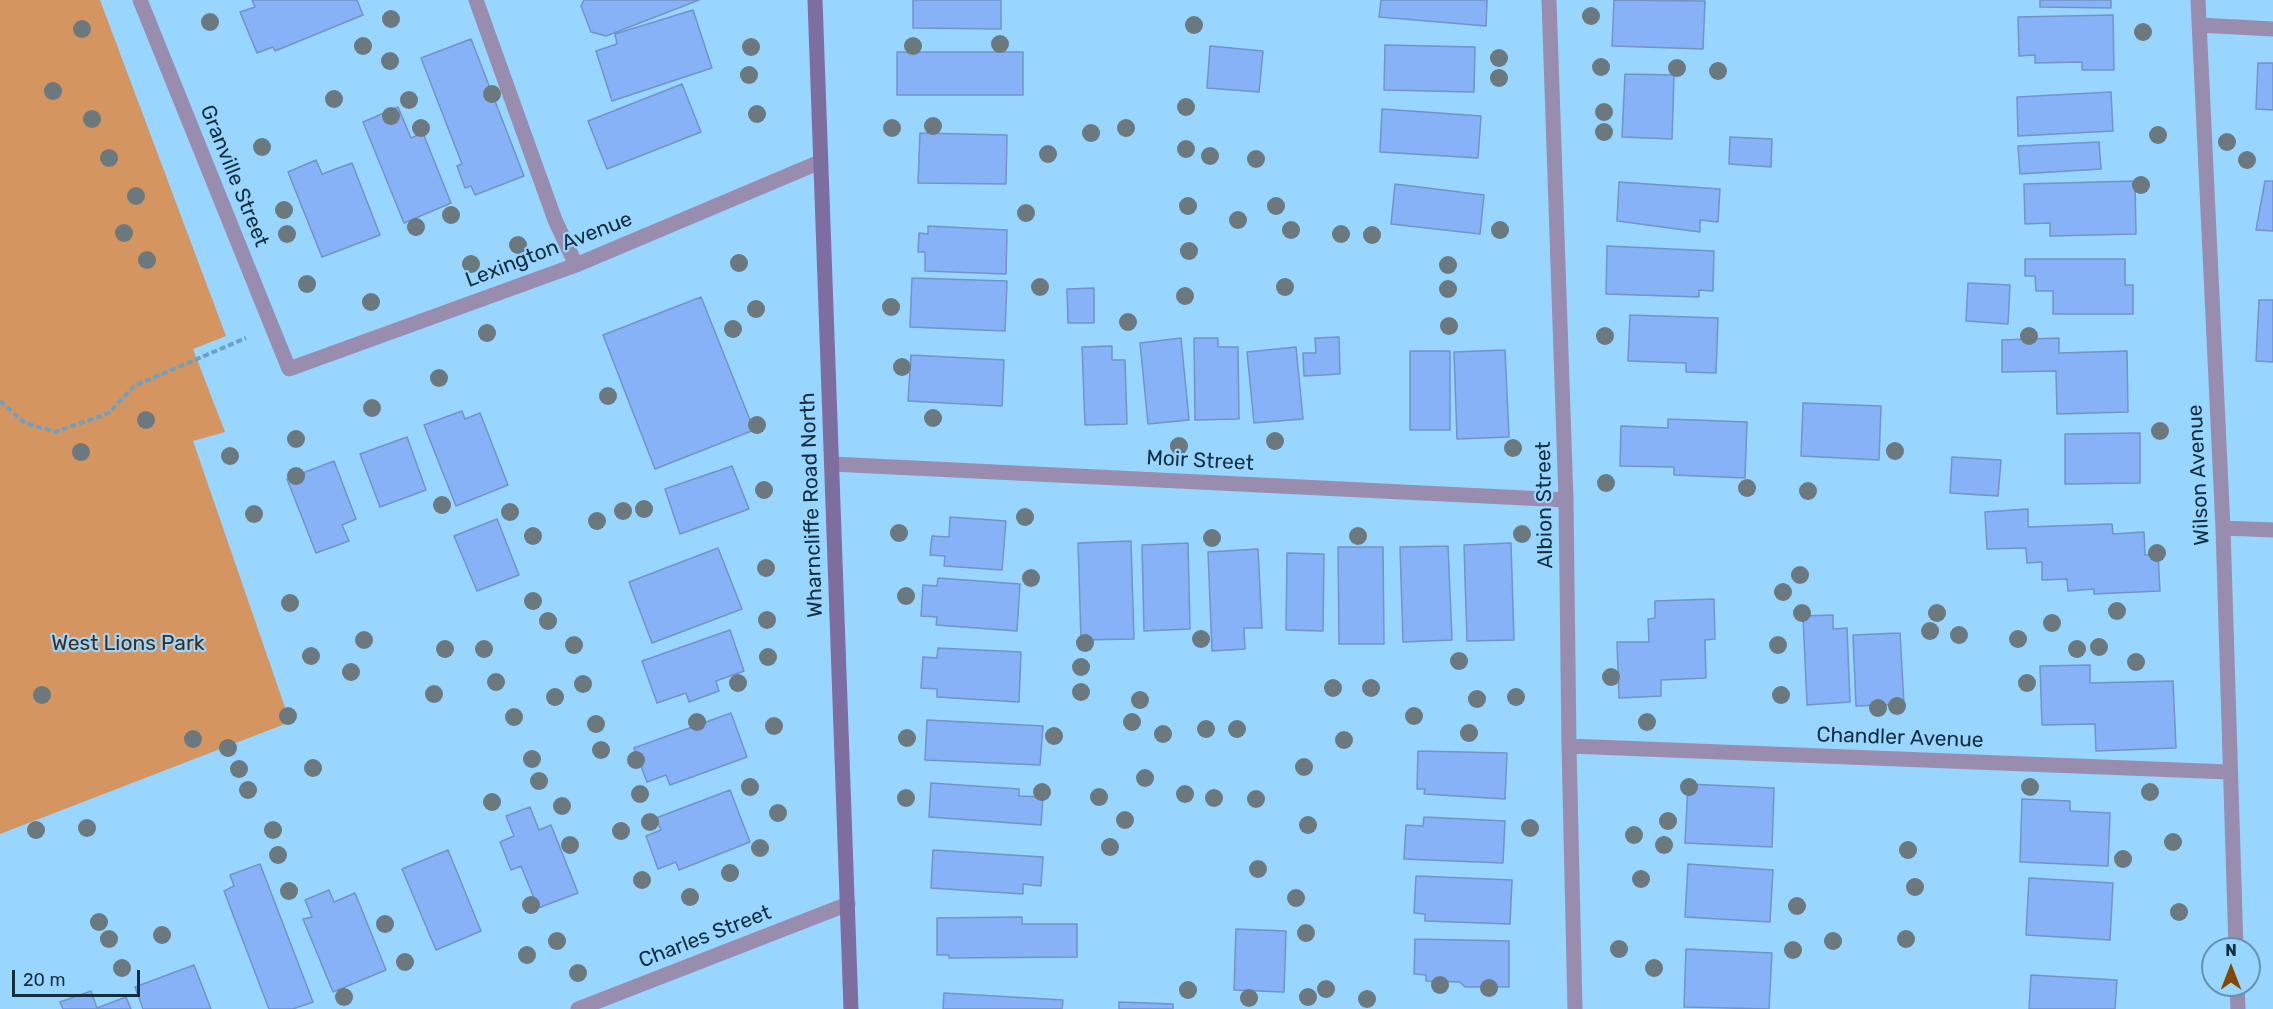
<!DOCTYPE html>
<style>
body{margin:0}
#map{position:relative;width:2273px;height:1009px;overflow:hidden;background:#98d5ff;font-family:Rubik,sans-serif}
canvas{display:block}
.north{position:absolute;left:2201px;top:937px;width:60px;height:60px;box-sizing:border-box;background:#98d5ff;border:2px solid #6492b2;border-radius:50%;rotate:0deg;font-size:16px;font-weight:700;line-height:24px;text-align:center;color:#152e3e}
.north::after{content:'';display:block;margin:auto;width:21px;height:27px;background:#834702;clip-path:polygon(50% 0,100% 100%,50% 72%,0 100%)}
.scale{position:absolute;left:12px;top:970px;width:128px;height:27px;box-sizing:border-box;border:3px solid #152e3e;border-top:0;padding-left:8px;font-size:18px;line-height:21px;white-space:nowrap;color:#152e3e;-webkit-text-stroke:4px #98d5ff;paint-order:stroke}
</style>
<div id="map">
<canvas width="2273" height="1009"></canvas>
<div class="north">N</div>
<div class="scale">20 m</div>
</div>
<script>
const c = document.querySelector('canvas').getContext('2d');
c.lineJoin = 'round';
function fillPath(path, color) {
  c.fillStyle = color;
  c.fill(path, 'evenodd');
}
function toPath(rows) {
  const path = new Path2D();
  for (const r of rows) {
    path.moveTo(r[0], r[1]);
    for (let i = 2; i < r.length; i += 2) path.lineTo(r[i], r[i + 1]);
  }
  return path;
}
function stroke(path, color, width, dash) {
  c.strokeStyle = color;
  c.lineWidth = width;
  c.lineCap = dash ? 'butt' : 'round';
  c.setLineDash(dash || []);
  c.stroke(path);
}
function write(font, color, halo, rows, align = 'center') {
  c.font = font + ' Rubik,sans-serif';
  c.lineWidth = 4.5;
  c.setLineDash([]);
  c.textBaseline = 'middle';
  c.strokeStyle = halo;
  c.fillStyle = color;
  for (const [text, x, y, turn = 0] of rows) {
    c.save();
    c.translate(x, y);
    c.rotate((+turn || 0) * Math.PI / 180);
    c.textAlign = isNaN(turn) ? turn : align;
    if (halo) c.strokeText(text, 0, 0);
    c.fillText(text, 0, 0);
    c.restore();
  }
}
const green = toPath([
 [0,0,100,0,226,336,193,349,225,432,193,441,290,722,0,834]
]);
const building = toPath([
 [252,0,357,0,363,15,275,51,273,47,257,53,240,12,255,7,252,0],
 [584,0,699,0,606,36,591,32,581,6,584,0],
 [913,0,1001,0,1001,29,913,28,913,0],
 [1381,0,1487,0,1486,26,1379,17,1381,0],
 [1614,0,1705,1,1703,49,1612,46,1614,0],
 [2040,0,2111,0,2111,8,2040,7,2040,0],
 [693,10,712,68,612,101,596,51,617,44,615,34,693,10],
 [2113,15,2114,70,2082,70,2082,62,2035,63,2035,55,2019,56,2018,17,2113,15],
 [471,39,524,176,475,195,471,186,465,188,457,166,462,164,421,58,471,39],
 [1385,45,1475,47,1474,92,1384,90,1385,45],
 [1210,46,1263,51,1259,92,1207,88,1210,46],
 [897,52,1023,52,1023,95,897,95,897,52],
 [2258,63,2273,63,2273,110,2256,109,2258,63],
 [1625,74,1674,75,1672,139,1622,137,1625,74],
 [682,84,701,132,607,169,588,121,682,84],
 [2111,92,2113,131,2018,136,2017,97,2111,92],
 [398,107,411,138,423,133,451,203,404,223,363,122,398,107],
 [1382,109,1481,116,1478,158,1380,152,1382,109],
 [920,133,1007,135,1006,184,918,183,920,133],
 [1730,137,1772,139,1771,167,1729,164,1730,137],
 [2099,142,2101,169,2020,174,2018,146,2099,142],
 [316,160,322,174,352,163,380,235,322,257,288,172,316,160],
 [2135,181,2136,234,2050,236,2050,223,2025,224,2024,184,2135,181],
 [2265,181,2273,181,2273,231,2256,230,2265,181],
 [1619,182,1720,189,1718,222,1700,220,1700,232,1617,221,1619,182],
 [1395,184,1484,195,1480,234,1391,224,1395,184],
 [928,226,1007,230,1006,274,925,271,925,252,918,252,919,233,928,234,928,226],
 [1607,246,1714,251,1713,291,1699,290,1699,297,1606,294,1607,246],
 [2025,259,2125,259,2125,285,2133,285,2133,314,2053,314,2053,291,2036,291,2035,276,2025,276,2025,259],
 [912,278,1007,281,1005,331,910,327,912,278],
 [1968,283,2010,285,2008,324,1966,321,1968,283],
 [1094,288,1094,323,1068,323,1067,289,1094,288],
 [701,297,754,430,655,469,603,335,701,297],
 [2259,300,2273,300,2273,362,2256,361,2259,300],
 [1630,315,1718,318,1716,373,1686,372,1686,363,1628,361,1630,315],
 [1339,337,1340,374,1304,376,1303,353,1316,353,1315,338,1339,337],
 [1181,338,1189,420,1148,424,1140,343,1181,338],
 [1194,338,1218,338,1218,347,1238,347,1239,419,1195,420,1194,338],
 [2059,338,2059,353,2127,351,2128,412,2057,414,2056,371,2002,372,2002,340,2059,338],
 [1112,346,1112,360,1125,360,1127,424,1085,425,1082,347,1112,346],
 [1296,347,1303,419,1254,423,1247,352,1296,347],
 [1505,350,1509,437,1457,439,1454,352,1505,350],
 [1410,351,1450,351,1450,430,1410,430,1410,351],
 [911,355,1004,360,1002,406,908,401,911,355],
 [1803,403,1881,406,1879,460,1801,456,1803,403],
 [462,411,465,419,480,413,508,485,456,506,424,425,462,411],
 [1668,419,1747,422,1745,478,1674,475,1674,467,1620,466,1621,426,1668,428,1668,419],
 [2140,433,2140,483,2065,484,2065,434,2140,433],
 [407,437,426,490,380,507,360,454,407,437],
 [1952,457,2001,460,1998,496,1950,493,1952,457],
 [334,461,356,519,342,525,349,541,316,553,287,479,334,461],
 [732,466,749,509,680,534,665,489,732,466],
 [2028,509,2028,527,2112,524,2113,534,2144,532,2145,555,2158,554,2160,591,2094,594,2094,589,2068,591,2067,579,2042,580,2042,562,2027,563,2026,548,1987,549,1985,512,2028,509],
 [950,517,1006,521,1002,570,944,566,945,556,930,555,932,536,949,537,950,517],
 [497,519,519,575,477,591,454,536,497,519],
 [1131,541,1134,639,1081,640,1078,543,1131,541],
 [1188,543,1190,629,1144,631,1142,545,1188,543],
 [1511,543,1514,640,1467,641,1464,545,1511,543],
 [1448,546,1452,640,1403,642,1400,547,1448,546],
 [1338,547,1383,547,1384,644,1339,644,1338,547],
 [718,548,742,609,652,643,629,582,718,548],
 [1258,549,1262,628,1244,628,1245,649,1212,651,1208,552,1258,549],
 [1287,553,1324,554,1323,631,1286,630,1287,553],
 [938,578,1020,584,1017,631,936,625,937,617,921,616,923,585,937,586,938,578],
 [1714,599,1715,639,1705,640,1706,678,1661,680,1661,696,1619,698,1617,642,1649,642,1648,619,1655,618,1655,601,1714,599],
 [1833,615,1833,629,1847,628,1850,702,1807,705,1803,616,1833,615],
 [730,630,744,671,716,681,719,691,689,702,686,693,657,703,642,661,730,630],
 [1900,633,1904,704,1856,706,1853,635,1900,633],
 [938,648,1021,652,1019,702,937,697,937,689,921,688,923,657,937,658,938,648],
 [2090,665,2090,683,2173,681,2176,748,2096,751,2095,724,2042,725,2040,666,2090,665],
 [731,713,747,757,670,785,666,775,647,782,634,748,731,713],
 [927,720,1043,726,1040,765,925,760,927,720],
 [1418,751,1507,753,1505,799,1424,794,1425,789,1417,789,1418,751],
 [931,783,1019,789,1019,796,1043,797,1041,825,929,817,931,783],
 [1688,784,1774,788,1772,847,1685,843,1688,784],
 [730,790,750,842,679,870,676,862,658,869,646,836,661,830,656,818,730,790],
 [2022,799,2070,801,2070,811,2110,813,2108,866,2020,862,2022,799],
 [530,807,539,830,551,825,578,893,538,908,521,866,511,870,500,842,514,836,506,816,530,807],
 [1424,817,1505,821,1503,863,1404,859,1406,825,1423,826,1424,817],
 [448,850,481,931,436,950,402,869,448,850],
 [933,850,1043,857,1041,886,1023,884,1023,894,931,888,933,850],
 [260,864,313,1002,293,1009,269,1009,224,891,234,886,230,875,260,864],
 [1688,864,1773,870,1770,922,1685,917,1688,864],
 [1416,876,1512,880,1510,924,1425,921,1425,914,1414,913,1416,876],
 [2029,878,2113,883,2110,940,2026,935,2029,878],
 [329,890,334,902,355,893,386,970,333,992,303,919,312,917,305,900,329,890],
 [1022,917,1022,924,1077,924,1077,957,949,958,949,955,937,955,937,918,1022,917],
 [1236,929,1286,931,1284,992,1234,990,1236,929],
 [1415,939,1509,941,1509,987,1465,987,1460,982,1426,981,1426,975,1414,974,1415,939],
 [1686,949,1772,953,1769,1009,1684,1007,1686,949],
 [194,965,211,1009,143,1009,135,987,194,965],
 [2031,975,2117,980,2115,1009,2029,1009,2031,975],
 [91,991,97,1008,126,997,131,1009,63,1009,60,1002,91,991],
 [944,993,1063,1000,1062,1009,943,1009,944,993],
 [1119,1002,1173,1004,1173,1009,1119,1009,1119,1002]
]);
const path = toPath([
 [0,401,25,423,55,432,109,413,134,386,246,338]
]);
const lane = toPath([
 [476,0,555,220,576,265]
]);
const street = toPath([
 [140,0,289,369,576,265,820,162],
 [1549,0,1566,500,1569,746,1575,1009],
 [2198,0,2223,528,2236,949],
 [2199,25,2273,29],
 [832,464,1566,500],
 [2223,528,2273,530],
 [1569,746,2229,772],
 [2237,985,2238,1009],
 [578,1009,848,904]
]);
const secondary = toPath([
 [815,0,851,1009]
]);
const trees = [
 [1591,16],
 [391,19],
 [210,22],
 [1194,25],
 [82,29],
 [2143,32],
 [1000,44],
 [363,46],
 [913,46],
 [751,47],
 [1499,58],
 [390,61],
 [1601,67],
 [1677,68],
 [1718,71],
 [749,75],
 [1499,78],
 [53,91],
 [492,94],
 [334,99],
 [409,100],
 [1186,107],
 [1604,112],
 [757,114],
 [391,116],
 [92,119],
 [933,126],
 [421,128],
 [892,128],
 [1126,128],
 [1604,132],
 [1091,133],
 [2158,135],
 [2227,142],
 [262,147],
 [1186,149],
 [1048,154],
 [1210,156],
 [109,158],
 [1256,159],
 [2247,160],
 [2141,185],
 [136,196],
 [1188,206],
 [1276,206],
 [284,210],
 [1026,213],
 [451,215],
 [1238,220],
 [416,227],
 [1291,230],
 [1500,230],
 [124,233],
 [287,234],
 [1341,234],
 [1372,235],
 [518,245],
 [1189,251],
 [147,260],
 [739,263],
 [471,264],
 [1448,265],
 [307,284],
 [1040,287],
 [1285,287],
 [1448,289],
 [1185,296],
 [371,302],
 [891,307],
 [756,309],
 [1128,322],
 [1449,326],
 [733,329],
 [487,333],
 [1605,336],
 [2029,336],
 [902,367],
 [439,378],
 [608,396],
 [372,408],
 [933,418],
 [146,420],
 [757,425],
 [2160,431],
 [296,439],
 [1275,441],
 [1179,446],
 [1513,448],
 [1895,451],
 [81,452],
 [230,456],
 [296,476],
 [1606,483],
 [1747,488],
 [764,490],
 [1808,491],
 [442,505],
 [644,509],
 [623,511],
 [510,512],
 [254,514],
 [1025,517],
 [597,521],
 [899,533],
 [1522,534],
 [533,536],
 [1358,536],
 [1212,538],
 [2157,553],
 [766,568],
 [1800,575],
 [1031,578],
 [1783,592],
 [906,596],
 [533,601],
 [290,603],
 [2117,611],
 [1802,613],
 [1937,613],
 [767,620],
 [548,621],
 [2052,623],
 [1930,631],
 [1959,635],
 [1201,639],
 [2018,639],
 [364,640],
 [1085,643],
 [574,645],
 [1778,645],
 [2099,647],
 [445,649],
 [484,649],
 [2077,649],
 [311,656],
 [768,657],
 [1459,661],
 [2136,662],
 [1081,667],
 [351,672],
 [1611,677],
 [496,682],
 [738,683],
 [2027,683],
 [583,684],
 [1333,688],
 [1371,688],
 [1081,692],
 [434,694],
 [42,695],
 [1781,695],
 [555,697],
 [1516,697],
 [1477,699],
 [1140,700],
 [1897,706],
 [1878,708],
 [288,716],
 [1414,716],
 [514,717],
 [697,722],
 [1132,722],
 [1647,722],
 [596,724],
 [774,726],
 [1206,729],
 [1237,729],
 [1469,733],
 [1163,734],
 [1054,736],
 [907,738],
 [193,739],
 [1344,740],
 [228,748],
 [601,750],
 [532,759],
 [636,760],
 [1304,767],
 [313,768],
 [239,769],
 [1145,778],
 [539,781],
 [750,787],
 [1689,787],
 [2030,787],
 [248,790],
 [1042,792],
 [2150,792],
 [640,794],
 [1185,794],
 [1099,797],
 [906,798],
 [1214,798],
 [1256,799],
 [492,802],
 [562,806],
 [778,813],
 [1125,820],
 [1668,821],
 [650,822],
 [1308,825],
 [87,828],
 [1530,828],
 [36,830],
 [273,830],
 [621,831],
 [1634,835],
 [2173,842],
 [570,845],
 [1664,845],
 [1110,847],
 [760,848],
 [1908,850],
 [278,855],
 [2123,859],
 [1258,869],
 [730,873],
 [1641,879],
 [642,880],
 [1915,887],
 [289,891],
 [690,897],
 [1296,898],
 [531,905],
 [1797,906],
 [2179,912],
 [99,922],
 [385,924],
 [1306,933],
 [162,935],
 [109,939],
 [1906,939],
 [557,941],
 [1833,941],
 [1619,949],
 [1793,950],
 [527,955],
 [405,962],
 [122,968],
 [1654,968],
 [578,973],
 [1440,985],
 [1489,988],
 [1326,989],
 [1188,990],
 [344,997],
 [1308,997],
 [1249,998],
 [1367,999]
];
const streetNames = [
 ["Granville Street",234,176,68],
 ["Lexington Avenue",549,250,-21],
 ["Moir Street",1200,461,3],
 ["Wilson Avenue",2199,475,-93],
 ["Wharncliffe Road North",812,505,-92],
 ["Albion Street",1545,505,-91],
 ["Chandler Avenue",1900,738,2],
 ["Charles Street",705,937,-21]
];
const parkNames = [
 ["West Lions Park",128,644]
];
fillPath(green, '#d49561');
fillPath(building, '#87b2f7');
stroke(building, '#7293c6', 1.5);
stroke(path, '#6fa0c2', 4, [6, 3]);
stroke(lane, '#988daf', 15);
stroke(street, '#988daf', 15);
stroke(secondary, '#7e6e9f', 15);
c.fillStyle = '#6b787d';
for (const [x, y] of trees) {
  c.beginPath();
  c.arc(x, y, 9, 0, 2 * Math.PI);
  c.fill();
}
write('21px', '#152e3e', '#98d5ff', streetNames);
write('21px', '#472b12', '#98d5ff', parkNames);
</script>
